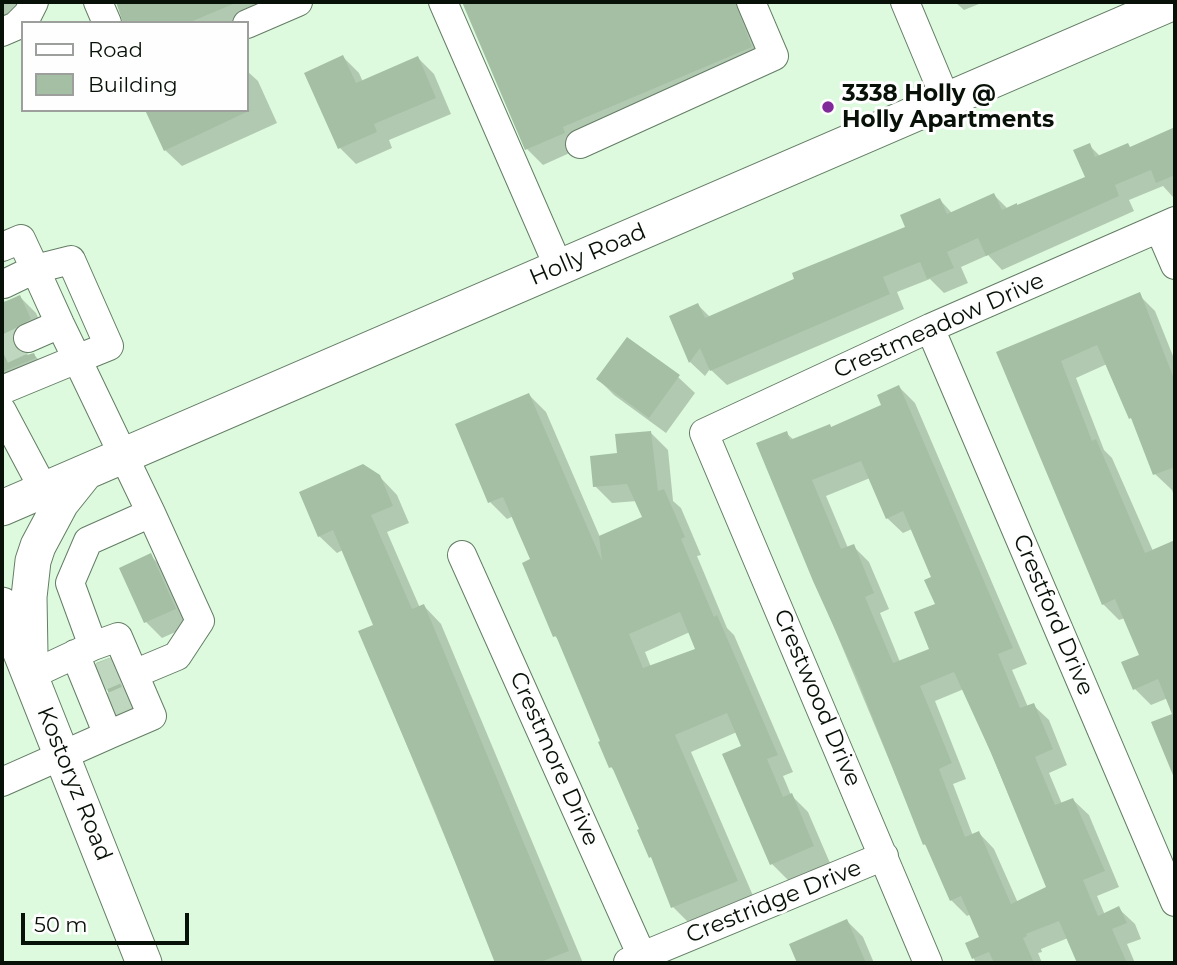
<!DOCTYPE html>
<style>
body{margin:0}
#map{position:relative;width:1177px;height:965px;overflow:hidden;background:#defade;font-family:Montserrat,sans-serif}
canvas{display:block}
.frame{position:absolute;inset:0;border:4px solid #081108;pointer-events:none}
.legend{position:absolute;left:21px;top:21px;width:228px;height:91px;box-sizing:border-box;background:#fefefe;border:2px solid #9c9f9c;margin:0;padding:9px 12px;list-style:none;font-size:21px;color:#081108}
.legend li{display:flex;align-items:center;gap:14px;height:35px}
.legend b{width:35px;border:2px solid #9c9f9c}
.scale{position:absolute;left:21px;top:913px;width:168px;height:32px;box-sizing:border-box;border:4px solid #081108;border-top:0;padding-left:9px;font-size:21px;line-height:24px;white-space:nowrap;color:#081108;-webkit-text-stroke:5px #fefefe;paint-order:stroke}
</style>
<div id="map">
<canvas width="1177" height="965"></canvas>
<div class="frame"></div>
<ul class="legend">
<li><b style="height:9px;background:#fff"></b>Road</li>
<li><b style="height:19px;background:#a4bfa4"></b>Building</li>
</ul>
<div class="scale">50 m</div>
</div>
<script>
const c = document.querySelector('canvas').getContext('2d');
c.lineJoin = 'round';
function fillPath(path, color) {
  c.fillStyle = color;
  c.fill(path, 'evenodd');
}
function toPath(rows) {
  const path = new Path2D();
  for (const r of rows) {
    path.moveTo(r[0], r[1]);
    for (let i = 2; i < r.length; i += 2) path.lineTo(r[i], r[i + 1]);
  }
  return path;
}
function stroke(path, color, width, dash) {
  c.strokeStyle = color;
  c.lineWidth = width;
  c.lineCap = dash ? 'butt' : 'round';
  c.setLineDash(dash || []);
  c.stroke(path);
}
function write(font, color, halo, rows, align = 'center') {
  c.font = font + ' Montserrat,sans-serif';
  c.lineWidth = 6;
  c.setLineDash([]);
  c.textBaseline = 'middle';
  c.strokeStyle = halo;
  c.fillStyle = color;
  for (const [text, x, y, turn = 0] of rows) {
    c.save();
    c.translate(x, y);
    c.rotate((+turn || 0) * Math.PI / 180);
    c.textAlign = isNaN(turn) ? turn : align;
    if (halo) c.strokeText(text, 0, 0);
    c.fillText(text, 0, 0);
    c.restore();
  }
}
const shadow = toPath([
 [2,2,42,2,2,39],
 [117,2,293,2,243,23,125,23],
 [464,2,748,2,767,64,543,165,527,149],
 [955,2,984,2,964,10],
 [343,57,359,73,363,82,418,58,434,74,451,114,389,140,392,148,356,164,340,148,306,74],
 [247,71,258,81,277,123,182,166,165,150,247,110],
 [1175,129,1175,196,1173,197,1163,186,1129,200,1134,211,1002,270,988,255,961,267,968,283,944,293,930,279,897,292,904,309,727,385,710,369,705,376,690,362,671,317,698,305,710,317,907,228,940,200,952,213,994,195,1008,209,1087,178,1089,145,1100,156,1131,148],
 [2,274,6,290,3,302,20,297,36,313,46,335,30,345,27,356,34,355,50,371,2,387],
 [1139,295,1155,311,1175,361,1175,499,1172,490,1155,474,1134,421,1107,364,1076,378,1104,450,1112,458,1153,551,1175,542,1175,776,1153,723,1175,715,1168,698,1151,705,1135,689,1141,656,1125,618,1119,620,1103,604,999,353],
 [678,377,695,393,666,433,614,395,598,379],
 [899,387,915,403,1027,664,1012,670,1028,707,1033,705,1049,720,1067,765,1049,773,1062,804,1073,800,1089,815,1119,887,1097,896,1105,915,1119,909,1135,924,1141,939,1127,944,1135,963,1079,963,1068,938,1041,949,1042,952,1038,953,1042,963,976,963,967,944,981,938,971,914,967,916,951,900,929,848,924,844,758,444,786,433,794,440,832,428,883,406],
 [870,478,887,518,903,533,912,529,933,578,937,605,931,650,900,662,880,613,889,609,869,562,853,546,848,548,826,496],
 [964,689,1048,888,1018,903,994,849,979,833,973,836,953,784,966,779,935,701],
 [529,395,546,412,600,537,644,518,637,501,612,503,595,486,619,455,651,433,668,450,673,501,681,508,701,555,697,556,727,628,734,635,793,772,783,776,791,795,808,812,830,863,789,881,772,864,743,747,737,732,691,752,754,898,690,924,673,907,617,774,611,767,603,742,560,641,555,636,532,560,514,516,507,519,490,502],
 [690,632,697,650,651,667,645,652],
 [379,476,397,495,409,523,387,532,420,608,424,606,441,624,583,963,497,963,360,632,375,626,343,550,337,553,319,536],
 [151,556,167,572,191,625,162,638,146,622],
 [108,660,113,665,134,712,123,717,118,712],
 [847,921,863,937,874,963,798,963,791,945]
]);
const building = toPath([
 [116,2,238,2,188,23,123,23],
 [462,2,735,2,752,47,563,127,565,133,525,150],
 [343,55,356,83,418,56,436,98,374,124,377,132,338,149,304,73],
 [145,110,251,110,164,151],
 [1175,127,1175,175,1156,183,1151,170,1115,185,1119,196,986,256,978,238,947,252,954,268,927,279,920,262,883,277,890,294,710,371,700,348,689,363,669,316,698,303,705,318,794,279,792,273,905,227,900,215,940,198,947,214,994,193,1002,210,1017,203,1017,205,1085,177,1073,150,1090,143,1095,157,1128,143,1130,147],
 [1140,292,1175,381,1175,467,1153,475,1131,418,1129,419,1097,345,1061,361,1092,441,1096,439,1145,553,1175,540,1175,780,1151,722,1172,714,1158,679,1133,690,1121,662,1139,655,1115,599,1102,605,996,352],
 [20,295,31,319,14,329,12,335,13,344,19,352,27,355,34,353,36,358,2,372,2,303],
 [627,337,680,375,649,418,596,379],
 [899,385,1013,648,998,654,1020,708,1034,703,1053,749,1035,757,1055,805,1073,798,1105,871,1083,880,1098,916,1119,906,1127,923,1112,929,1127,963,1077,963,1059,921,1026,934,1027,936,1023,938,1034,963,994,963,989,952,972,959,965,943,979,937,961,896,950,901,925,844,923,845,857,678,813,581,756,443,787,431,790,440,830,424,831,427,881,405,877,395],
 [861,461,886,519,903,511,931,577,924,580,935,604,914,612,929,649,893,663,865,597,874,593,854,544,841,549,812,480],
 [954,672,992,755,1046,887,1011,904,979,831,965,837,939,769,952,763,920,686],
 [529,393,602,561,599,536,642,517,627,484,593,487,590,456,617,453,615,434,651,431,658,491,664,489,685,537,681,539,714,617,717,615,778,755,767,759,783,797,792,793,814,846,770,865,722,754,741,746,727,713,675,735,738,881,671,908,651,857,649,858,637,830,639,829,612,767,609,768,598,742,600,741,556,636,553,637,522,563,530,559,503,497,488,503,455,424],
 [680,612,695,649,643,668,629,634],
 [363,464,380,475,393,506,371,515,412,609,424,604,569,951,538,963,495,963,435,811,358,631,373,625,333,530,318,537,299,492],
 [151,553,176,609,144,623,119,568],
 [109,658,130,707,117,713,96,663],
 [847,919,866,963,797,963,789,944]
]);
const minorTunnel = toPath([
 [2,350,28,338],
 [96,679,119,669],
 [108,708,131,698]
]);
const minor = toPath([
 [98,2,107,23],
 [443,2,559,268],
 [905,2,946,100],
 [247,24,298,2],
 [2,32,16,26,28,14,34,2],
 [580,144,774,56,751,2],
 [1159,228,1175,265],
 [2,247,21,239,35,269,60,324,77,359,109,346,71,260,35,269,4,284],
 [930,328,1175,902],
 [28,338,60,324],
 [2,390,77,359,151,513,200,621,177,656,134,674],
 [2,411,44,490],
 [462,555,645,963],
 [93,646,70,583,88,541,151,513],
 [31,675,93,646,118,637,152,716,108,735],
 [2,782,108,735,75,654],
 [628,962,884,856],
 [928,963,704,433,930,328,1175,221]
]);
const major = toPath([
 [2,508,1174,2],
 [2,605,144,963],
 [30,654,29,597,33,561,38,546,61,503,85,473]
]);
const markers = [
 [828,107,7,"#802998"]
];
const poiNames = [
 ["3338 Holly @",842,94],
 ["Holly Apartments",842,120]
];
const streetNames = [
 ["Holly Road",588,255,-23],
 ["Crestmeadow Drive",939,326,-24],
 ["Crestford Drive",1053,615,67],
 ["Crestwood Drive",817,698,67],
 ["Crestmore Drive",554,759,66],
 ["Kostoryz Road",74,784,68],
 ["Crestridge Drive",774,902,-22]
];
fillPath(shadow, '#0003');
fillPath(building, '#a4bfa4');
stroke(minorTunnel, '#bed7be', 28, [28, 14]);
stroke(minor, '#637d64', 30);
stroke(major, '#637d64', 37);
stroke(minor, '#fff', 28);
stroke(major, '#fff', 35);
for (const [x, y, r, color] of markers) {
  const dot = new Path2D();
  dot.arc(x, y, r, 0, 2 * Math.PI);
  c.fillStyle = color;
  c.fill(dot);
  stroke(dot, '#fefefe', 2.5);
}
write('bold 23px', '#081108', '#fefefe', poiNames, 'left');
write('23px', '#081108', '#fefefe', streetNames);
</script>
